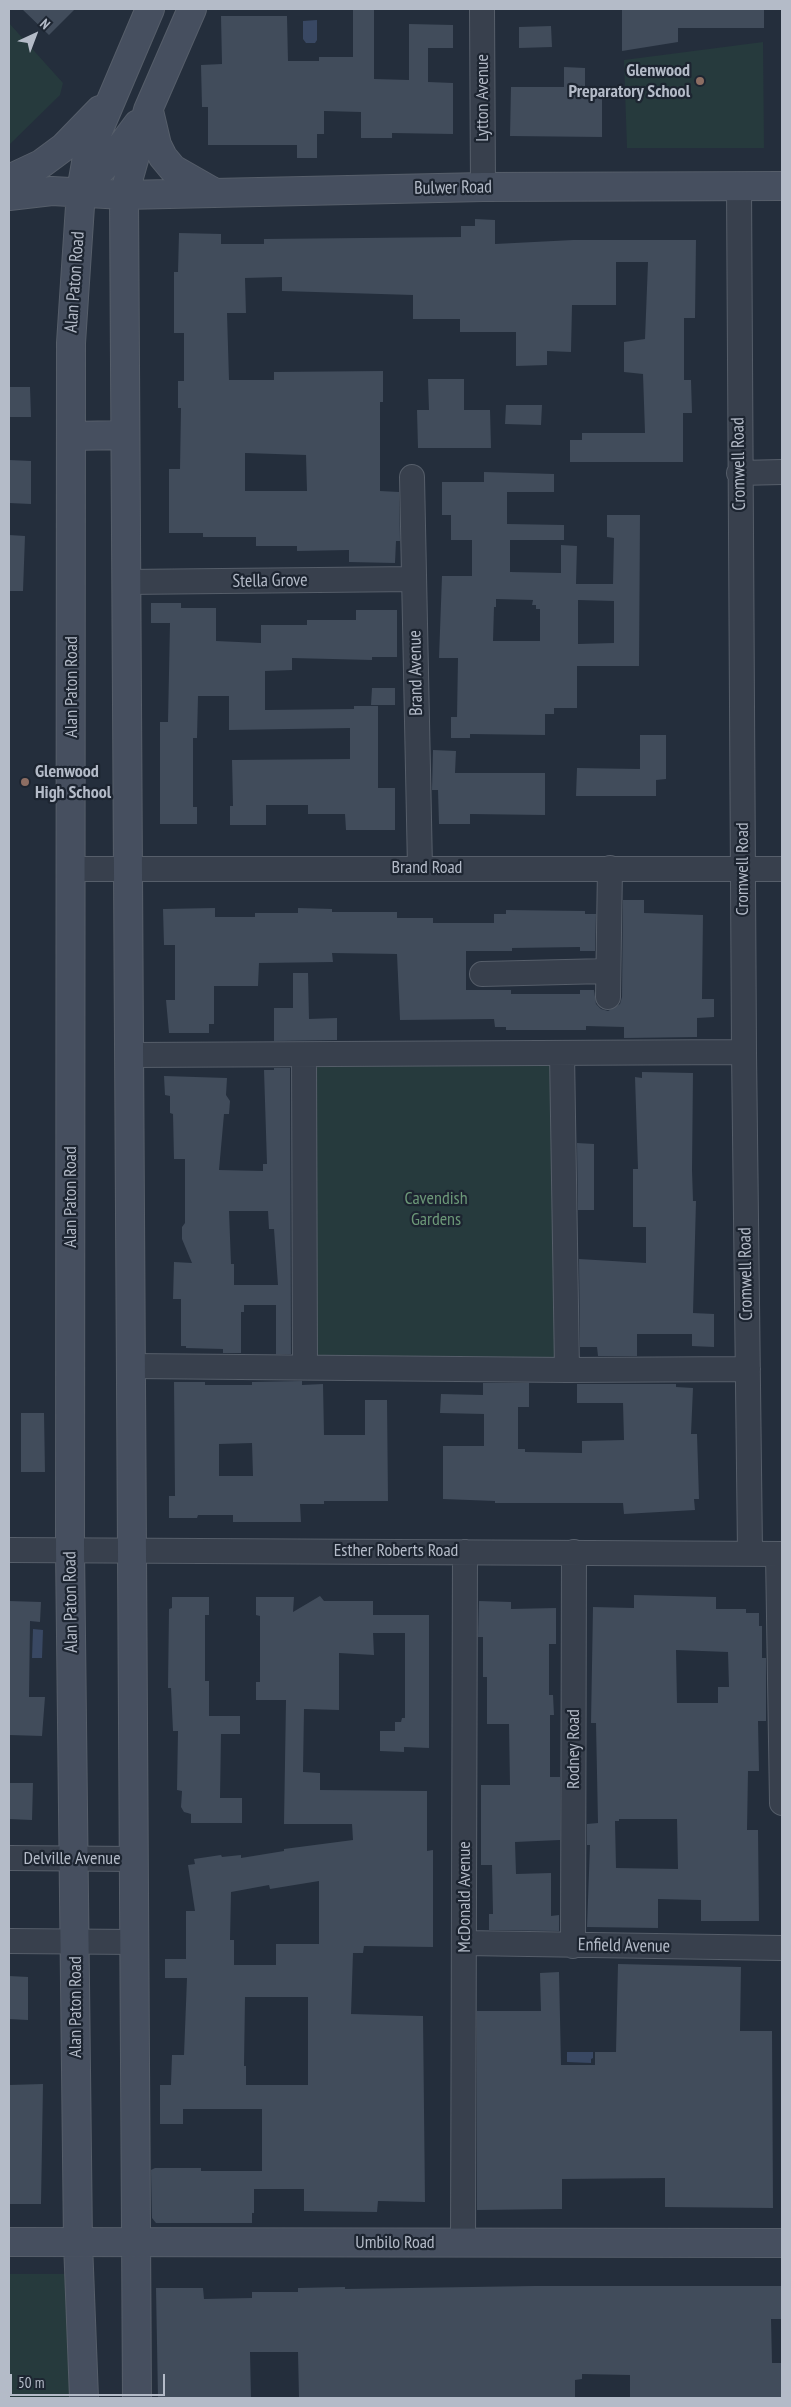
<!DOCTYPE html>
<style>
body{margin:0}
#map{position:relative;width:791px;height:2407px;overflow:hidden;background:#242e3c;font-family:"PT Sans Narrow",sans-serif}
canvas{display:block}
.frame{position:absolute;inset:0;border:10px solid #b4bbc8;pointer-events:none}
.north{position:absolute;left:10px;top:10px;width:50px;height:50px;-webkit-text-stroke:4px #1d2531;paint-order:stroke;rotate:43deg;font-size:14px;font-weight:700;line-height:20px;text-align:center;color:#b4bbc8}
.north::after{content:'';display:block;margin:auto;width:18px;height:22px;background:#b4bbc8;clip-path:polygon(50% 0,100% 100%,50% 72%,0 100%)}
.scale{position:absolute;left:10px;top:2374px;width:155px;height:22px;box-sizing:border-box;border:2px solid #b4bbc8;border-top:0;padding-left:6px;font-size:15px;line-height:18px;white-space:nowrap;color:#b4bbc8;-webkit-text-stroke:4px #1d2531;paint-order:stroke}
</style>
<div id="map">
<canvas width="791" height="2407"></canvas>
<div class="frame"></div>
<div class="north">N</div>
<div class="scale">50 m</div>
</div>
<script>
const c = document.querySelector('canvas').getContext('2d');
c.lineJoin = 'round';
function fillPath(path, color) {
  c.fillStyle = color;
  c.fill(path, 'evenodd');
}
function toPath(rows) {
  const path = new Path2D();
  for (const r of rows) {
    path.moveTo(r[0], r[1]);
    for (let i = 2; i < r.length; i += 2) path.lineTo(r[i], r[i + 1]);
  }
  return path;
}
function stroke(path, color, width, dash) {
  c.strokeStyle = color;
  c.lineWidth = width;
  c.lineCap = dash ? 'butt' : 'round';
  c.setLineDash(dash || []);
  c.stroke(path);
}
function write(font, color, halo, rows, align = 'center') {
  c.font = font + ' "PT Sans Narrow",sans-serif';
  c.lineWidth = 4.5;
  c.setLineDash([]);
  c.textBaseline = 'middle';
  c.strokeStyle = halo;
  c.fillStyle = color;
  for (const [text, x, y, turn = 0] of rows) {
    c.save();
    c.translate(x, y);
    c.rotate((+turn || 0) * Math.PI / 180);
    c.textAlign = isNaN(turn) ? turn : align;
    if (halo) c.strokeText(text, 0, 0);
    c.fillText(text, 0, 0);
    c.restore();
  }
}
const green = toPath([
 [9,23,63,83,60,95,9,145],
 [763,42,764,148,627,148,624,60],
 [555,1059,559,1358,317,1360,313,1061],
 [9,2274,70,2274,70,2398,9,2398]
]);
const water = toPath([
 [317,20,317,40,315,43,306,43,303,39,303,21],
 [33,1629,43,1630,42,1658,32,1658],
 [567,2052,593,2052,593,2058,591,2059,591,2063,567,2062]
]);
const building = toPath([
 [22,9,75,9,49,35],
 [353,9,374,9,374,79,409,80,409,24,453,25,453,48,428,48,428,82,453,83,453,134,392,133,392,138,361,138,361,112,324,111,324,134,317,134,317,158,297,158,297,145,208,145,208,107,202,107,201,65,222,64,221,16,287,16,288,61,319,61,319,57,353,57],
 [622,9,764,9,764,28,678,28,678,42,622,51],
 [551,26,552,47,519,48,519,27],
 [564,67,585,68,585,95,602,95,602,137,510,136,511,87,564,87],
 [475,219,495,220,495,244,573,240,696,240,695,318,684,318,684,380,691,380,692,413,683,413,683,462,570,462,570,440,582,440,582,433,645,433,643,374,624,372,624,342,645,339,648,262,616,262,616,305,572,305,571,352,547,351,547,365,516,366,516,332,460,332,460,319,413,319,413,295,282,291,282,277,245,278,246,313,227,313,229,380,274,380,274,372,383,371,383,402,380,402,380,491,399,492,400,541,396,541,395,563,349,562,349,550,297,551,297,546,256,546,256,537,203,537,203,533,169,533,169,469,180,469,181,408,178,408,178,381,184,381,184,333,174,333,174,272,178,272,179,233,221,234,221,244,264,244,264,239,461,237,461,226,475,226],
 [245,453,306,455,307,491,245,491],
 [428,379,464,379,464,410,490,410,491,448,418,448,417,410,429,410],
 [9,387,30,387,31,417,9,417],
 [506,405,542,405,541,425,505,424],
 [9,460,31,461,31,504,9,503],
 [484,472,554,474,554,492,507,492,507,524,564,525,564,540,510,540,510,572,561,573,561,545,577,546,576,584,613,584,614,538,607,537,607,515,640,515,639,666,577,666,577,708,554,708,554,714,545,714,545,735,470,734,470,738,451,738,451,717,457,717,458,658,439,658,442,576,472,576,472,540,451,540,451,515,442,515,442,482,484,482],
 [496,599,533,600,532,605,536,605,536,609,540,609,540,641,493,641,494,607,496,607],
 [578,600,614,601,614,643,578,644],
 [9,535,25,536,23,591,9,591],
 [151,603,181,603,181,608,216,608,216,641,261,643,261,625,307,625,307,620,356,620,356,610,397,610,397,657,372,657,372,660,292,658,292,670,265,671,265,710,354,709,354,706,378,706,378,788,395,788,395,830,346,830,345,814,308,814,308,805,266,805,266,825,230,825,230,806,233,806,232,760,350,759,350,728,229,730,229,696,198,696,197,738,193,738,193,807,197,807,197,824,160,824,160,722,168,722,170,623,151,623],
 [372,688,395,688,395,705,371,705],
 [640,735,666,735,666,779,656,780,656,796,576,796,577,768,640,769],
 [433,750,456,751,455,773,545,773,545,815,470,814,470,824,439,824,438,790,432,790],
 [623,900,644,900,644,913,703,915,702,999,714,999,714,1017,697,1018,697,1037,624,1038,624,1027,586,1026,586,1030,506,1030,506,1027,495,1027,494,1019,400,1020,397,954,332,953,333,962,259,963,258,986,214,986,214,1024,209,1024,209,1033,169,1033,166,1000,175,1000,175,945,164,945,163,909,215,908,215,917,255,917,255,913,298,913,298,908,332,909,332,912,397,912,397,918,433,918,433,923,494,923,494,914,506,914,506,910,585,911,585,914,596,914,595,951,580,951,580,947,512,948,512,951,466,951,466,990,511,990,511,994,580,994,580,990,594,990,596,1004,601,1009,608,1011,620,1004,622,997],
 [293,973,308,973,309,1019,337,1018,337,1040,274,1041,274,1008,293,1008],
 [274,1068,290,1068,291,1354,276,1354,276,1305,244,1305,244,1312,241,1312,241,1353,223,1353,223,1349,186,1348,186,1346,181,1346,181,1299,173,1299,174,1262,192,1263,182,1239,182,1227,185,1223,185,1159,174,1159,173,1114,170,1113,170,1096,165,1095,164,1076,227,1078,226,1095,230,1101,229,1114,224,1114,219,1170,263,1171,263,1164,267,1164,264,1070,274,1070],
 [229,1211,268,1211,269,1229,274,1229,278,1285,234,1285,234,1264,231,1264],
 [642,1072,693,1073,692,1170,693,1201,696,1201,693,1313,714,1314,714,1347,692,1346,692,1334,637,1334,637,1356,598,1356,597,1347,580,1347,579,1259,646,1263,646,1227,633,1227,633,1169,638,1169,635,1077,642,1078],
 [577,1143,594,1144,594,1210,578,1210],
 [302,1381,302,1385,323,1384,324,1435,365,1435,365,1400,387,1400,388,1501,324,1501,324,1504,300,1504,301,1522,233,1522,233,1515,198,1515,197,1518,169,1518,169,1496,175,1496,174,1382,205,1382,205,1385,252,1385,252,1382],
 [252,1443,253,1476,219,1476,219,1444],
 [483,1383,529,1383,529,1407,518,1407,518,1449,525,1449,525,1452,582,1453,582,1441,624,1440,623,1403,577,1403,577,1384,676,1384,676,1387,693,1388,691,1434,697,1434,699,1499,694,1499,695,1510,624,1514,623,1503,495,1503,495,1501,443,1499,443,1446,484,1446,484,1414,440,1413,441,1394,483,1395],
 [21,1413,44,1413,45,1472,21,1472],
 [634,1595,716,1597,716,1609,746,1609,746,1613,759,1613,759,1626,762,1626,762,1658,766,1658,766,1721,758,1721,759,1771,748,1771,747,1830,758,1830,759,1921,701,1921,701,1900,658,1899,658,1928,587,1927,590,1845,587,1845,587,1824,598,1823,596,1723,591,1723,593,1607,634,1608],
 [676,1650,728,1652,729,1687,718,1687,718,1703,677,1703],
 [619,1819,677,1819,678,1869,616,1868,615,1821,619,1821],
 [320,1596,324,1601,373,1601,373,1615,429,1615,429,1748,404,1747,404,1752,380,1751,380,1731,395,1731,395,1722,401,1722,402,1718,405,1718,405,1633,373,1633,374,1655,339,1653,339,1710,304,1709,303,1772,320,1773,320,1790,427,1791,427,1851,433,1850,433,1947,364,1946,363,1953,353,1953,351,2014,423,2016,425,2202,378,2201,377,2212,304,2211,304,2189,254,2189,254,2213,252,2213,252,2223,156,2223,152,2218,151,2170,155,2168,201,2168,201,2171,262,2171,262,2109,183,2109,183,2124,160,2124,160,2085,171,2085,172,2055,184,2055,187,1978,165,1978,165,1959,186,1959,186,1911,195,1911,188,1865,195,1864,194,1859,221,1855,222,1857,241,1855,241,1858,284,1851,284,1849,353,1840,352,1824,284,1824,286,1700,256,1700,256,1682,260,1682,260,1616,256,1615,256,1597,294,1597,293,1612],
 [319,1881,319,1944,276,1944,276,1965,234,1965,234,1940,230,1940,231,1892,269,1885,270,1889],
 [245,1997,308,1997,308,2085,246,2085,246,2066,244,2066],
 [172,1597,209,1597,209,1615,205,1615,205,1681,209,1681,209,1716,240,1716,240,1734,221,1734,220,1798,242,1798,242,1823,191,1823,191,1814,184,1812,181,1807,182,1791,177,1790,178,1731,173,1731,171,1688,168,1688,169,1609,172,1608],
 [9,1601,41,1602,40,1622,30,1621,29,1697,45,1697,42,1736,9,1735],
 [479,1601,511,1602,511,1609,556,1608,556,1644,549,1644,549,1695,553,1695,554,1715,550,1715,550,1777,560,1777,560,1840,515,1842,516,1874,551,1873,551,1916,559,1915,559,1931,489,1930,489,1914,493,1914,492,1865,481,1865,481,1785,510,1785,509,1724,487,1724,487,1677,483,1677,483,1637,478,1637],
 [9,1783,33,1783,32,1820,9,1819],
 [618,1964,741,1967,740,2031,772,2031,773,2208,665,2207,665,2178,562,2179,562,2209,477,2210,477,2011,541,2011,540,1973,559,1972,561,2065,595,2065,595,2052,616,2052],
 [9,1976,28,1977,28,2020,9,2019],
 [43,2084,41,2204,9,2204,9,2085],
 [534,2286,782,2286,782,2319,771,2319,772,2363,782,2363,782,2398,630,2398,630,2375,582,2374,582,2379,575,2380,575,2398,299,2398,298,2352,250,2352,251,2398,158,2398,156,2288,203,2288,204,2299,252,2298,252,2292,298,2292,298,2288,345,2287,345,2289]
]);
const street = toPath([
 [482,9,483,187],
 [739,186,744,1052,750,1552],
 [739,473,782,472],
 [412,477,420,868],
 [126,582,414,579],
 [71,869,782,869],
 [482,974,607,971],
 [608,997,610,868],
 [562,1053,567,1370],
 [130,1055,744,1052],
 [304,1055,305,1367],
 [132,1366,567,1370,748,1369],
 [9,1550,782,1554],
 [778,1554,782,1803],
 [9,1858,135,1859],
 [9,1941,135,1942],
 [465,1943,782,1948],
 [573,1946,574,1552],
 [463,2243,465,1552]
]);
const secondary = toPath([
 [149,111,157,145,163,157,173,169,215,193],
 [9,179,41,164,64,147,100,110],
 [81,191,114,156,138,124],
 [9,196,52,191,124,195,483,187,782,186],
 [71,436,124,435],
 [9,2242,782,2243],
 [84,2398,78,2243,70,1549,71,343,81,191,87,157,150,9],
 [137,2398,124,195,148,110,192,9]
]);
const markers = [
 [700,81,5,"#8d6e63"],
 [25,782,5,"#8d6e63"]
];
const poiNames = [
 ["Glenwood",690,71],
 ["Preparatory School",690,92],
 ["Glenwood",35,772,"left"],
 ["High School",35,793,"left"]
];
const streetNames = [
 ["Lytton Avenue",483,98,-90],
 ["Bulwer Road",453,188,-1],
 ["Alan Paton Road",75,282,-86],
 ["Cromwell Road",739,464,-91],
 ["Stella Grove",270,581,-1],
 ["Brand Avenue",416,673,-91],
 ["Alan Paton Road",72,687,-90],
 ["Brand Road",427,868],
 ["Cromwell Road",743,869,-90],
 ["Alan Paton Road",71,1197,-90],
 ["Cromwell Road",746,1274,-91],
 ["Esther Roberts Road",396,1551],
 ["Alan Paton Road",71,1602,-91],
 ["Rodney Road",574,1749,-90],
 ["Delville Avenue",72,1859],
 ["McDonald Avenue",465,1897,-90],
 ["Enfield Avenue",624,1946,1],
 ["Alan Paton Road",76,2007,-90],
 ["Umbilo Road",395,2243]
];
const parkNames = [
 ["Cavendish",436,1199],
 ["Gardens",436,1220]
];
fillPath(green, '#263a3d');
fillPath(water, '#394863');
fillPath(building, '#414c5b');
stroke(street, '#565e6a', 26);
stroke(secondary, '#565e6a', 30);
stroke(street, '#38404d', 24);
stroke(secondary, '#464f5f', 28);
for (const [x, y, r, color] of markers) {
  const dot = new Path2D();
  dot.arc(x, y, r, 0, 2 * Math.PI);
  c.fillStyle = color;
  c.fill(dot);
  stroke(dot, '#1d2531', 2);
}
write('bold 18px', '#b4bbc8', '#1d2531', poiNames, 'right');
write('18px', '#b4bbc8', '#1d2531', streetNames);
write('18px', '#6c9878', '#1d2531', parkNames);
</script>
